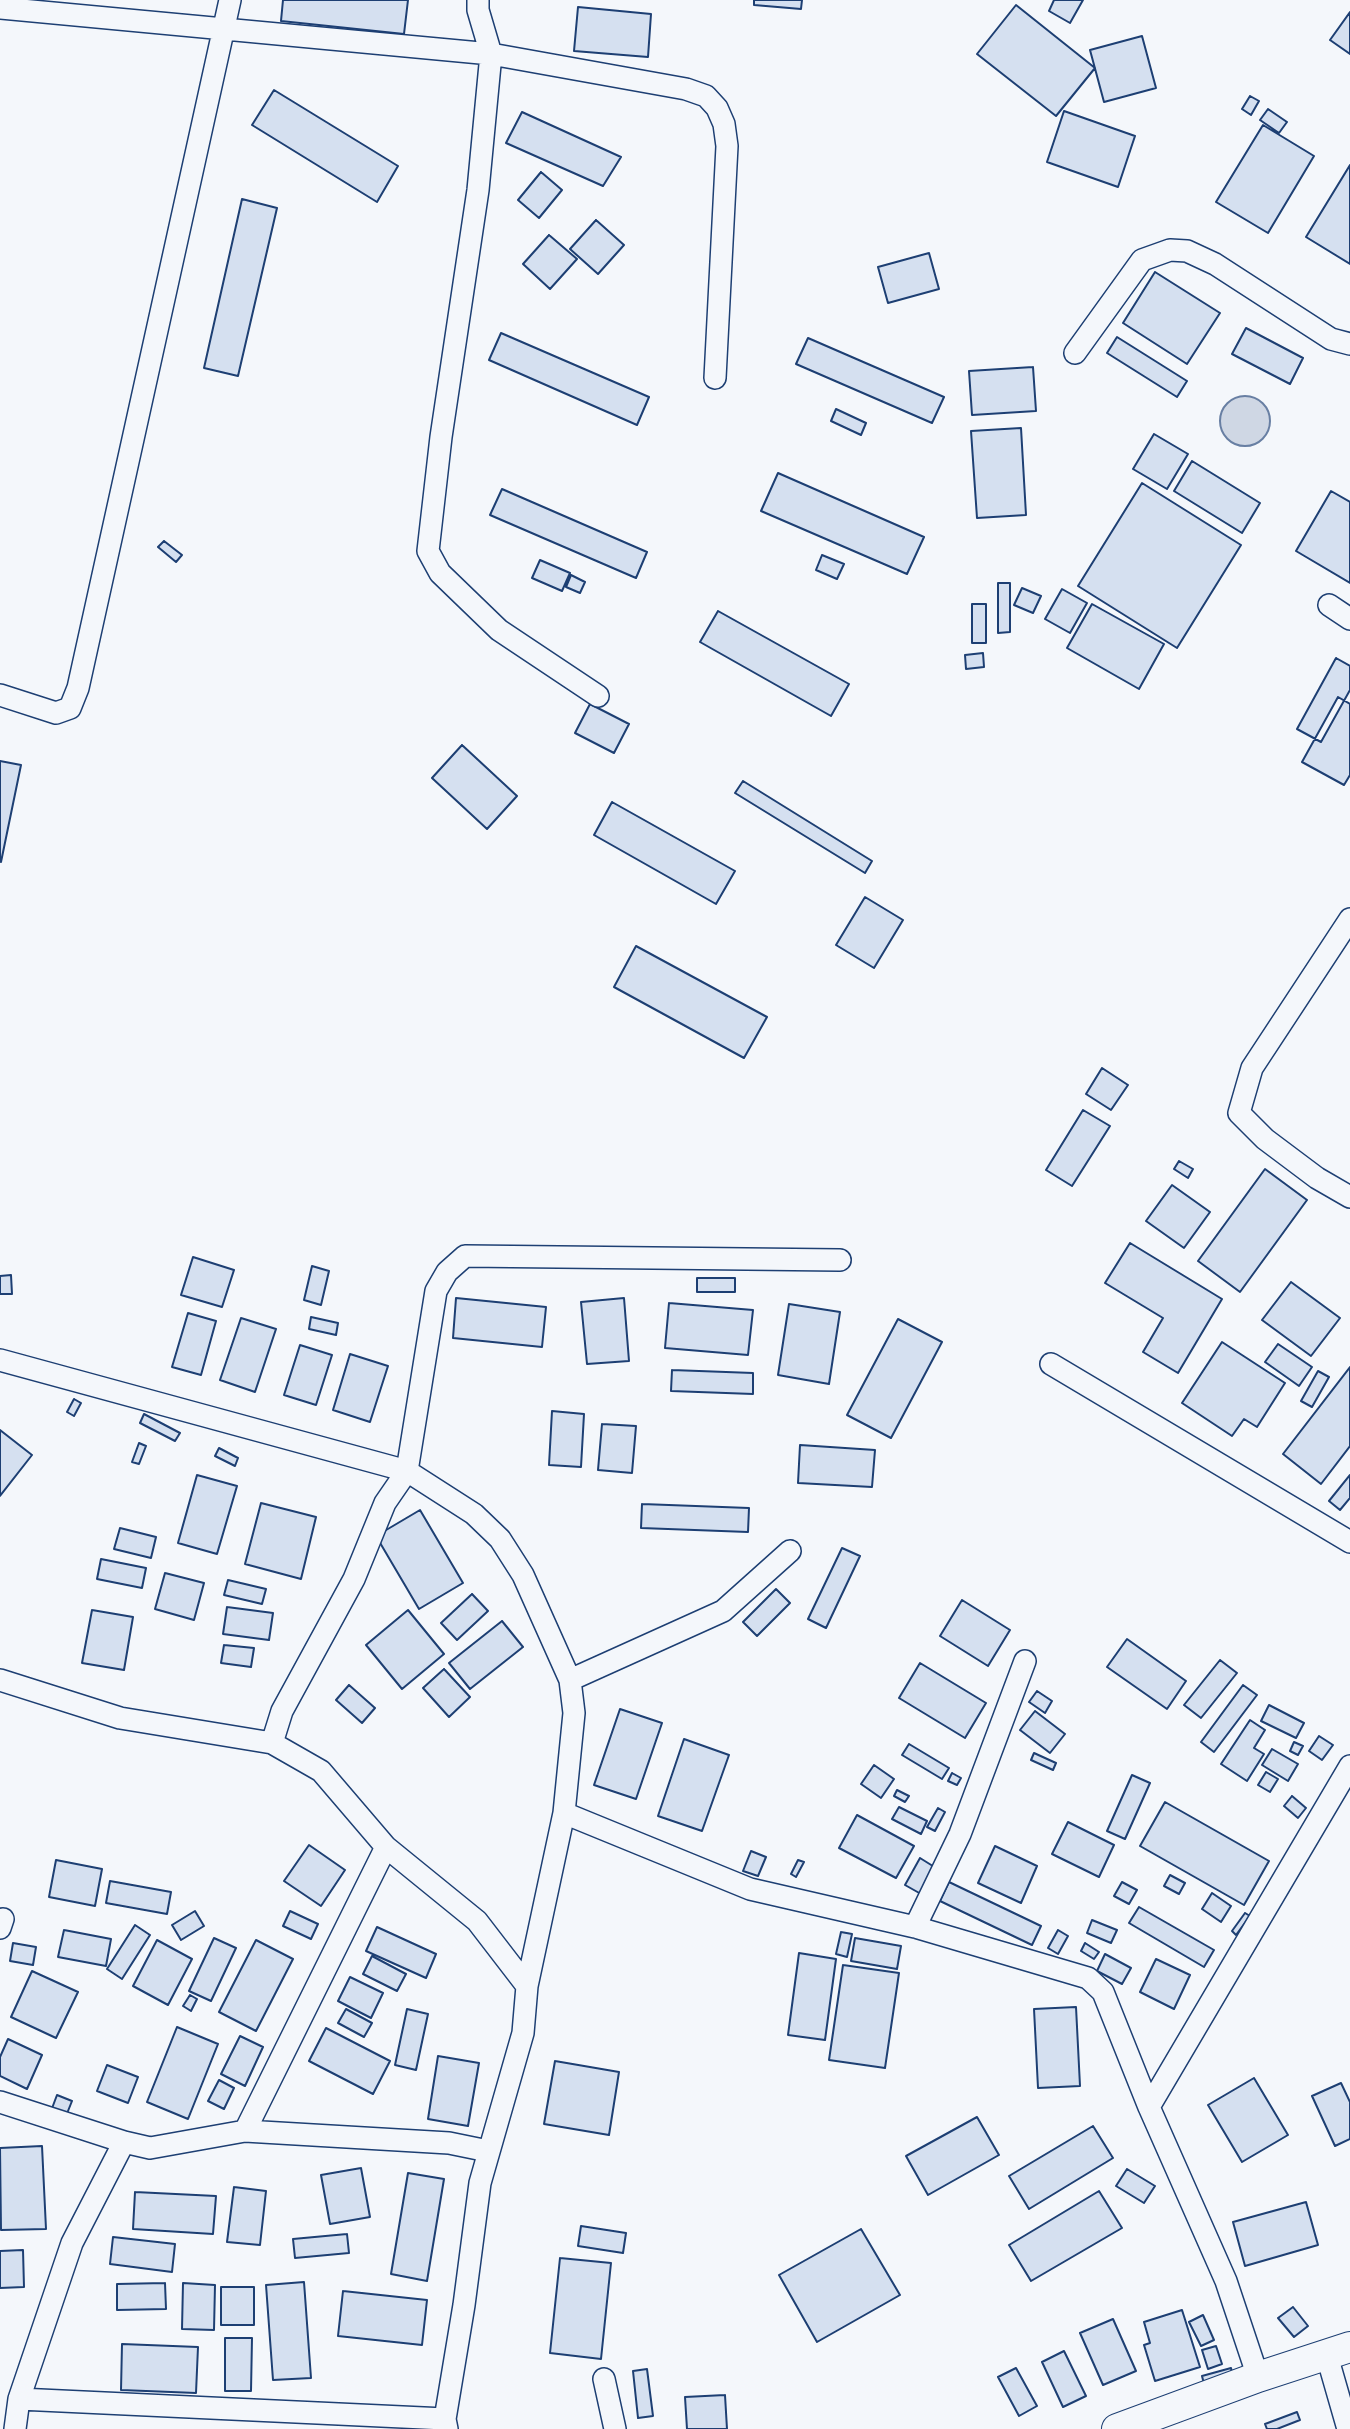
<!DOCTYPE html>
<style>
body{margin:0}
canvas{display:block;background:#f4f7fb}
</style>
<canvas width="1350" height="2429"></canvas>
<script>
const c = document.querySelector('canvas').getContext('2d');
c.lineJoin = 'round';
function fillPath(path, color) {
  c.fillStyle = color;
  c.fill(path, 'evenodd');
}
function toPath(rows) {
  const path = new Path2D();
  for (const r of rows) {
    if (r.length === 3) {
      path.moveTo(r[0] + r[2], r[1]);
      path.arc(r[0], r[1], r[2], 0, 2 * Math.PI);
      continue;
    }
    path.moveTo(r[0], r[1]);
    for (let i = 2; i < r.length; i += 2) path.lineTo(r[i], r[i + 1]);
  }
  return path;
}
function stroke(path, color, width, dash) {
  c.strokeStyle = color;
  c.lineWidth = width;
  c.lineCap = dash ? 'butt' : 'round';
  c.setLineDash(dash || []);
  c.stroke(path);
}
const water = toPath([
 [1245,421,25]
]);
const building = toPath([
 [283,0,408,0,404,34,281,21,283,0],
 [754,0,802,0,801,9,754,5,754,0],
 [1054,0,1083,0,1070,23,1049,11,1054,0],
 [1016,5,1095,68,1056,116,977,54,1016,5],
 [578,7,651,14,648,57,574,51,578,7],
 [1350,12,1350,54,1330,40,1350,12],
 [1142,36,1156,88,1104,102,1090,50,1142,36],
 [274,90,398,166,377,202,252,125,274,90],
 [1250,96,1259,101,1251,115,1242,109,1250,96],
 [1268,109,1287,122,1279,133,1260,120,1268,109],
 [1064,111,1135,136,1118,187,1047,162,1064,111],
 [522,112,621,157,603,186,506,143,522,112],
 [1263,125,1314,156,1268,233,1216,202,1263,125],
 [1350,165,1350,264,1306,237,1350,165],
 [541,172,562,190,539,218,518,200,541,172],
 [242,199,277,208,238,376,204,368,242,199],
 [596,220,624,245,598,274,570,249,596,220],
 [549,235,577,259,550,289,523,264,549,235],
 [929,253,939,289,888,303,878,267,929,253],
 [1155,272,1220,313,1187,364,1123,323,1155,272],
 [1246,328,1303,358,1290,384,1232,354,1246,328],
 [501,333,649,397,637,425,489,360,501,333],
 [1117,337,1187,381,1177,397,1107,353,1117,337],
 [808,338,944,397,932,423,796,364,808,338],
 [1033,367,1036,411,972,415,969,371,1033,367],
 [836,409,866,423,861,435,831,421,836,409],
 [1021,428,1026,515,977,518,971,431,1021,428],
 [1154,434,1188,454,1167,489,1133,469,1154,434],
 [1192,461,1260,503,1242,533,1174,491,1192,461],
 [778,473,924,537,907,574,761,511,778,473],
 [1142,483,1241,545,1177,648,1078,586,1142,483],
 [502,489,647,552,636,578,490,515,502,489],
 [1331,491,1350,502,1350,583,1296,551,1331,491],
 [164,541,182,555,176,562,158,547,164,541],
 [822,555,844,564,837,579,816,570,822,555],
 [540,560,570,573,562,591,532,578,540,560],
 [571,575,585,582,580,593,566,587,571,575],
 [998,583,1010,583,1010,632,998,633,998,583],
 [1022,588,1041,596,1033,613,1014,605,1022,588],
 [1062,589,1087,603,1070,633,1045,619,1062,589],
 [972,604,986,604,986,643,972,643,972,604],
 [1092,604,1164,644,1139,689,1067,648,1092,604],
 [718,611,849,684,831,716,700,642,718,611],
 [983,653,984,667,966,669,965,655,983,653],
 [1336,658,1350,666,1350,690,1321,742,1297,729,1336,658],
 [1338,697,1350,704,1350,775,1344,785,1302,762,1338,697],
 [590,704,629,724,614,753,575,733,590,704],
 [462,745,517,796,487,829,432,778,462,745],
 [0,761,21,765,1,862,0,861,0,761],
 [743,781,872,861,865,873,735,793,743,781],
 [612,802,735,871,716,904,594,835,612,802],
 [865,897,903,920,874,968,836,945,865,897],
 [636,946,767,1017,744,1058,614,987,636,946],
 [1102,1068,1128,1085,1111,1110,1086,1094,1102,1068],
 [1083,1110,1110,1126,1072,1186,1046,1170,1083,1110],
 [1179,1161,1193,1169,1188,1178,1174,1169,1179,1161],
 [1265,1169,1307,1200,1240,1292,1198,1261,1265,1169],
 [1172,1185,1210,1212,1184,1248,1146,1221,1172,1185],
 [1130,1243,1222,1299,1178,1373,1143,1352,1163,1318,1105,1283,1130,1243],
 [193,1257,234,1270,222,1307,181,1295,193,1257],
 [312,1266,329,1271,321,1305,304,1300,312,1266],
 [11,1275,12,1294,0,1294,0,1276,11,1275],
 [697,1278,735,1278,735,1292,697,1292,697,1278],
 [1291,1282,1340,1318,1311,1356,1262,1320,1291,1282],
 [456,1298,546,1307,542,1347,453,1338,456,1298],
 [624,1298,629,1361,587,1364,581,1302,624,1298],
 [669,1303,753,1310,748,1355,665,1348,669,1303],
 [789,1304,840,1312,829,1384,778,1375,789,1304],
 [188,1313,216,1321,201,1375,172,1367,188,1313],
 [311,1317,338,1323,336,1335,309,1329,311,1317],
 [241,1318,276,1329,255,1392,220,1380,241,1318],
 [898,1319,942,1342,891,1438,847,1415,898,1319],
 [1222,1342,1285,1383,1257,1427,1244,1419,1232,1436,1182,1403,1222,1342],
 [1278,1344,1312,1367,1299,1386,1265,1362,1278,1344],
 [300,1345,332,1355,316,1405,284,1395,300,1345],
 [350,1354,388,1366,370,1422,333,1410,350,1354],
 [1350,1367,1350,1446,1321,1484,1283,1454,1350,1367],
 [672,1370,753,1373,753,1394,671,1391,672,1370],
 [1318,1371,1329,1377,1312,1407,1301,1401,1318,1371],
 [74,1399,81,1403,74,1416,67,1412,74,1399],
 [552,1411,584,1414,581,1467,549,1465,552,1411],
 [144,1414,180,1433,175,1441,140,1423,144,1414],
 [602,1424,636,1426,632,1473,598,1470,602,1424],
 [0,1430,32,1455,0,1496,0,1430],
 [139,1443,146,1446,139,1464,132,1462,139,1443],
 [800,1445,875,1450,872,1487,798,1483,800,1445],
 [219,1448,238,1458,235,1466,215,1456,219,1448],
 [197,1475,237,1486,217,1554,178,1543,197,1475],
 [1350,1475,1350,1498,1340,1510,1329,1501,1350,1475],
 [261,1503,316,1517,301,1579,245,1564,261,1503],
 [642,1504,749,1508,748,1532,641,1528,642,1504],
 [420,1510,463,1583,419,1609,376,1536,420,1510],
 [120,1528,156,1537,151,1558,114,1549,120,1528],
 [842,1548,860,1556,826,1628,808,1619,842,1548],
 [101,1559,146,1568,142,1588,97,1579,101,1559],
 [165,1573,204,1583,194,1620,155,1609,165,1573],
 [228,1580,266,1589,262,1604,224,1595,228,1580],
 [776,1589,790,1603,757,1636,743,1622,776,1589],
 [472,1594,488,1611,457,1640,441,1623,472,1594],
 [962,1600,1010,1630,988,1666,940,1636,962,1600],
 [227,1607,273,1613,269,1640,223,1634,227,1607],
 [92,1610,133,1617,124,1670,82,1663,92,1610],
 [408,1610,444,1654,402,1689,366,1645,408,1610],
 [502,1621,523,1647,470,1689,449,1663,502,1621],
 [1127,1639,1186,1681,1167,1709,1107,1667,1127,1639],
 [224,1645,254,1648,251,1667,221,1663,224,1645],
 [1220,1660,1237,1673,1201,1718,1184,1705,1220,1660],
 [920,1663,986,1703,965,1738,899,1698,920,1663],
 [444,1669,470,1697,449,1717,423,1688,444,1669],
 [349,1685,375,1708,362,1723,336,1700,349,1685],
 [1243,1685,1257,1695,1214,1752,1201,1742,1243,1685],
 [1037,1691,1052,1701,1045,1713,1029,1702,1037,1691],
 [1269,1705,1304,1723,1296,1738,1261,1721,1269,1705],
 [620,1709,662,1723,636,1799,594,1785,620,1709],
 [1035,1711,1065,1734,1050,1753,1020,1730,1035,1711],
 [1250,1720,1265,1730,1254,1748,1264,1754,1247,1781,1221,1764,1250,1720],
 [1319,1736,1333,1745,1322,1760,1309,1751,1319,1736],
 [684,1739,729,1755,702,1831,658,1816,684,1739],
 [1294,1742,1303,1746,1298,1755,1290,1751,1294,1742],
 [909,1744,949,1768,942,1779,902,1755,909,1744],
 [1272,1749,1298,1764,1288,1781,1262,1765,1272,1749],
 [1034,1753,1056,1763,1053,1770,1031,1760,1034,1753],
 [874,1765,894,1779,881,1798,861,1784,874,1765],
 [1266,1772,1278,1779,1270,1792,1258,1785,1266,1772],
 [952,1773,961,1778,957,1785,948,1781,952,1773],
 [1132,1775,1150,1783,1125,1839,1107,1831,1132,1775],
 [897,1790,909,1796,905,1802,894,1796,897,1790],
 [1292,1796,1306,1808,1298,1818,1284,1806,1292,1796],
 [1165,1802,1269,1861,1244,1905,1140,1846,1165,1802],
 [899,1807,927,1821,921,1834,892,1819,899,1807],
 [938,1808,945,1812,935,1831,927,1827,938,1808],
 [857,1815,914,1846,896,1878,839,1848,857,1815],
 [1068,1822,1114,1845,1099,1877,1052,1854,1068,1822],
 [309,1845,345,1870,321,1906,284,1881,309,1845],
 [995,1846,1037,1866,1021,1903,978,1883,995,1846],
 [751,1851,766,1857,758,1876,743,1871,751,1851],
 [920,1858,936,1868,921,1894,905,1885,920,1858],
 [56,1860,102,1869,95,1906,49,1897,56,1860],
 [798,1860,804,1862,796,1877,791,1874,798,1860],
 [1170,1875,1185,1883,1179,1894,1164,1886,1170,1875],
 [110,1881,171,1892,167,1914,106,1903,110,1881],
 [949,1882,1041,1926,1032,1945,940,1901,949,1882],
 [1122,1882,1137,1890,1129,1904,1114,1896,1122,1882],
 [1212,1893,1231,1906,1221,1922,1202,1909,1212,1893],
 [1139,1907,1214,1950,1204,1967,1129,1923,1139,1907],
 [195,1911,204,1926,181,1940,172,1925,195,1911],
 [290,1911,318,1924,311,1939,283,1926,290,1911],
 [1245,1913,1250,1916,1236,1935,1232,1931,1245,1913],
 [1092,1920,1117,1930,1111,1943,1087,1933,1092,1920],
 [135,1925,150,1935,122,1979,107,1969,135,1925],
 [377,1927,436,1954,426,1978,366,1951,377,1927],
 [64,1930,111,1939,106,1966,58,1957,64,1930],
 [1058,1930,1068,1936,1058,1954,1048,1948,1058,1930],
 [841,1932,852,1934,847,1957,836,1954,841,1932],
 [214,1938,236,1948,211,2001,189,1991,214,1938],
 [855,1938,901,1946,897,1969,851,1961,855,1938],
 [157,1940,192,1959,168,2005,133,1986,157,1940],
 [256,1940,293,1959,256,2031,219,2012,256,1940],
 [13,1943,36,1947,33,1965,10,1961,13,1943],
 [1085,1943,1099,1952,1094,1959,1081,1951,1085,1943],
 [799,1953,836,1959,825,2040,788,2035,799,1953],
 [1105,1954,1131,1968,1122,1984,1097,1971,1105,1954],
 [372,1956,406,1974,397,1991,363,1974,372,1956],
 [1156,1959,1190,1975,1174,2009,1140,1992,1156,1959],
 [843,1965,899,1973,885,2068,829,2060,843,1965],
 [32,1971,78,1992,56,2038,11,2017,32,1971],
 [350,1977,383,1993,371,2018,338,2001,350,1977],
 [190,1995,197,1999,191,2011,183,2006,190,1995],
 [1076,2007,1080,2086,1038,2088,1034,2009,1076,2007],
 [346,2009,372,2023,364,2037,338,2023,346,2009],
 [407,2009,428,2014,416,2070,395,2065,407,2009],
 [177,2027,218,2044,188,2119,147,2102,177,2027],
 [326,2028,390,2061,373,2094,309,2061,326,2028],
 [240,2036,263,2047,245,2086,221,2074,240,2036],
 [8,2039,42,2055,27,2089,0,2076,0,2057,8,2039],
 [438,2056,479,2063,468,2126,428,2119,438,2056],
 [555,2061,619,2072,609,2135,544,2124,555,2061],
 [107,2065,138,2077,128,2103,97,2091,107,2065],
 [1254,2078,1288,2135,1242,2162,1208,2105,1254,2078],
 [219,2080,234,2088,224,2109,208,2101,219,2080],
 [1341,2083,1350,2102,1350,2139,1335,2146,1312,2096,1341,2083],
 [57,2095,72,2101,66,2116,51,2111,57,2095],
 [977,2117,999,2155,928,2195,906,2156,977,2117],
 [1093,2126,1113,2158,1029,2209,1009,2176,1093,2126],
 [42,2146,46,2229,1,2230,0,2148,42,2146],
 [361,2168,370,2217,330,2224,321,2175,361,2168],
 [1127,2169,1155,2186,1144,2203,1116,2186,1127,2169],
 [408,2173,444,2179,427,2281,391,2274,408,2173],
 [234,2187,266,2191,260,2245,227,2242,234,2187],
 [1099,2191,1122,2228,1031,2281,1009,2245,1099,2191],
 [135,2192,216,2196,213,2234,133,2229,135,2192],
 [1306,2202,1318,2245,1245,2266,1233,2222,1306,2202],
 [581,2226,626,2233,623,2253,578,2246,581,2226],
 [861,2229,900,2295,817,2342,779,2275,861,2229],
 [347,2234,349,2253,295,2258,293,2239,347,2234],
 [113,2237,175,2244,172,2272,110,2264,113,2237],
 [23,2250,24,2287,0,2288,0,2251,23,2250],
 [560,2258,611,2263,601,2359,550,2353,560,2258],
 [304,2282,311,2378,273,2380,266,2285,304,2282],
 [165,2283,166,2309,117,2310,117,2284,165,2283],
 [183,2283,215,2285,214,2330,182,2329,183,2283],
 [221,2287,254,2287,254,2325,221,2325,221,2287],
 [343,2291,427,2300,422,2345,338,2336,343,2291],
 [1293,2307,1308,2326,1294,2337,1278,2318,1293,2307],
 [1182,2310,1200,2367,1155,2381,1144,2345,1150,2343,1144,2322,1182,2310],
 [1203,2315,1214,2340,1201,2346,1189,2322,1203,2315],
 [1113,2319,1136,2371,1103,2385,1080,2333,1113,2319],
 [225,2338,252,2338,251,2391,225,2391,225,2338],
 [122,2344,198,2347,196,2393,121,2390,122,2344],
 [1216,2346,1222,2364,1208,2369,1202,2350,1216,2346],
 [1064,2351,1086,2396,1063,2407,1042,2362,1064,2351],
 [1016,2368,1037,2406,1019,2416,998,2377,1016,2368],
 [1231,2368,1234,2381,1205,2388,1202,2376,1231,2368],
 [647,2369,653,2416,638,2418,633,2371,647,2369],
 [725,2395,727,2429,687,2429,685,2397,725,2395],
 [1297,2412,1300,2420,1277,2429,1267,2429,1265,2424,1297,2412]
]);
const street = toPath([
 [478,0,478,10,491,54,478,190,441,437,428,551,440,573,499,630,598,696],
 [0,8,491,54,686,89,706,96,717,108,724,124,727,146,715,378],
 [1075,353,1142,260,1170,250,1187,251,1215,264,1331,339,1350,344],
 [1329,605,1350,619],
 [0,695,56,713,70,708,78,688,230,0],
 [1350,919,1252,1068,1239,1113,1265,1139,1317,1178,1350,1197],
 [0,1360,407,1471,474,1514,500,1539,523,1575,570,1680,574,1713,564,1813,527,1986,523,2033,480,2183,464,2305,445,2419,447,2429],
 [1051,1364,1350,1542],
 [0,1680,120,1718,272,1743,321,1771,386,1847,477,1921,527,1986],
 [570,1680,723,1611,790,1551],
 [272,1743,282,1711,354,1579,385,1503,407,1471,436,1291,447,1272,465,1256,840,1260],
 [564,1813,750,1889,915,1927,1088,1978,1103,1992,1149,2107,1226,2281,1258,2377],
 [915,1927,960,1834,1025,1661],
 [0,1928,3,1919],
 [0,2102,124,2142,150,2148,245,2131,449,2143,488,2151],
 [1149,2107,1350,1766],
 [245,2131,386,1847],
 [1327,2356,1348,2429],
 [604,2379,615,2429],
 [19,2399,445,2419],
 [15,2429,19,2399,72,2243,124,2142]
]);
const secondary = toPath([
 [1117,2429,1258,2377,1350,2347]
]);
fillPath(water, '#cfd7e4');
stroke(water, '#687fa3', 2);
fillPath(building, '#d5e0f0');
stroke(building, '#1d3f73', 2);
stroke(street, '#1d3f73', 24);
stroke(secondary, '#1d3f73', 32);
stroke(street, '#f4f7fb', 21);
stroke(secondary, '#f4f7fb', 30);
</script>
